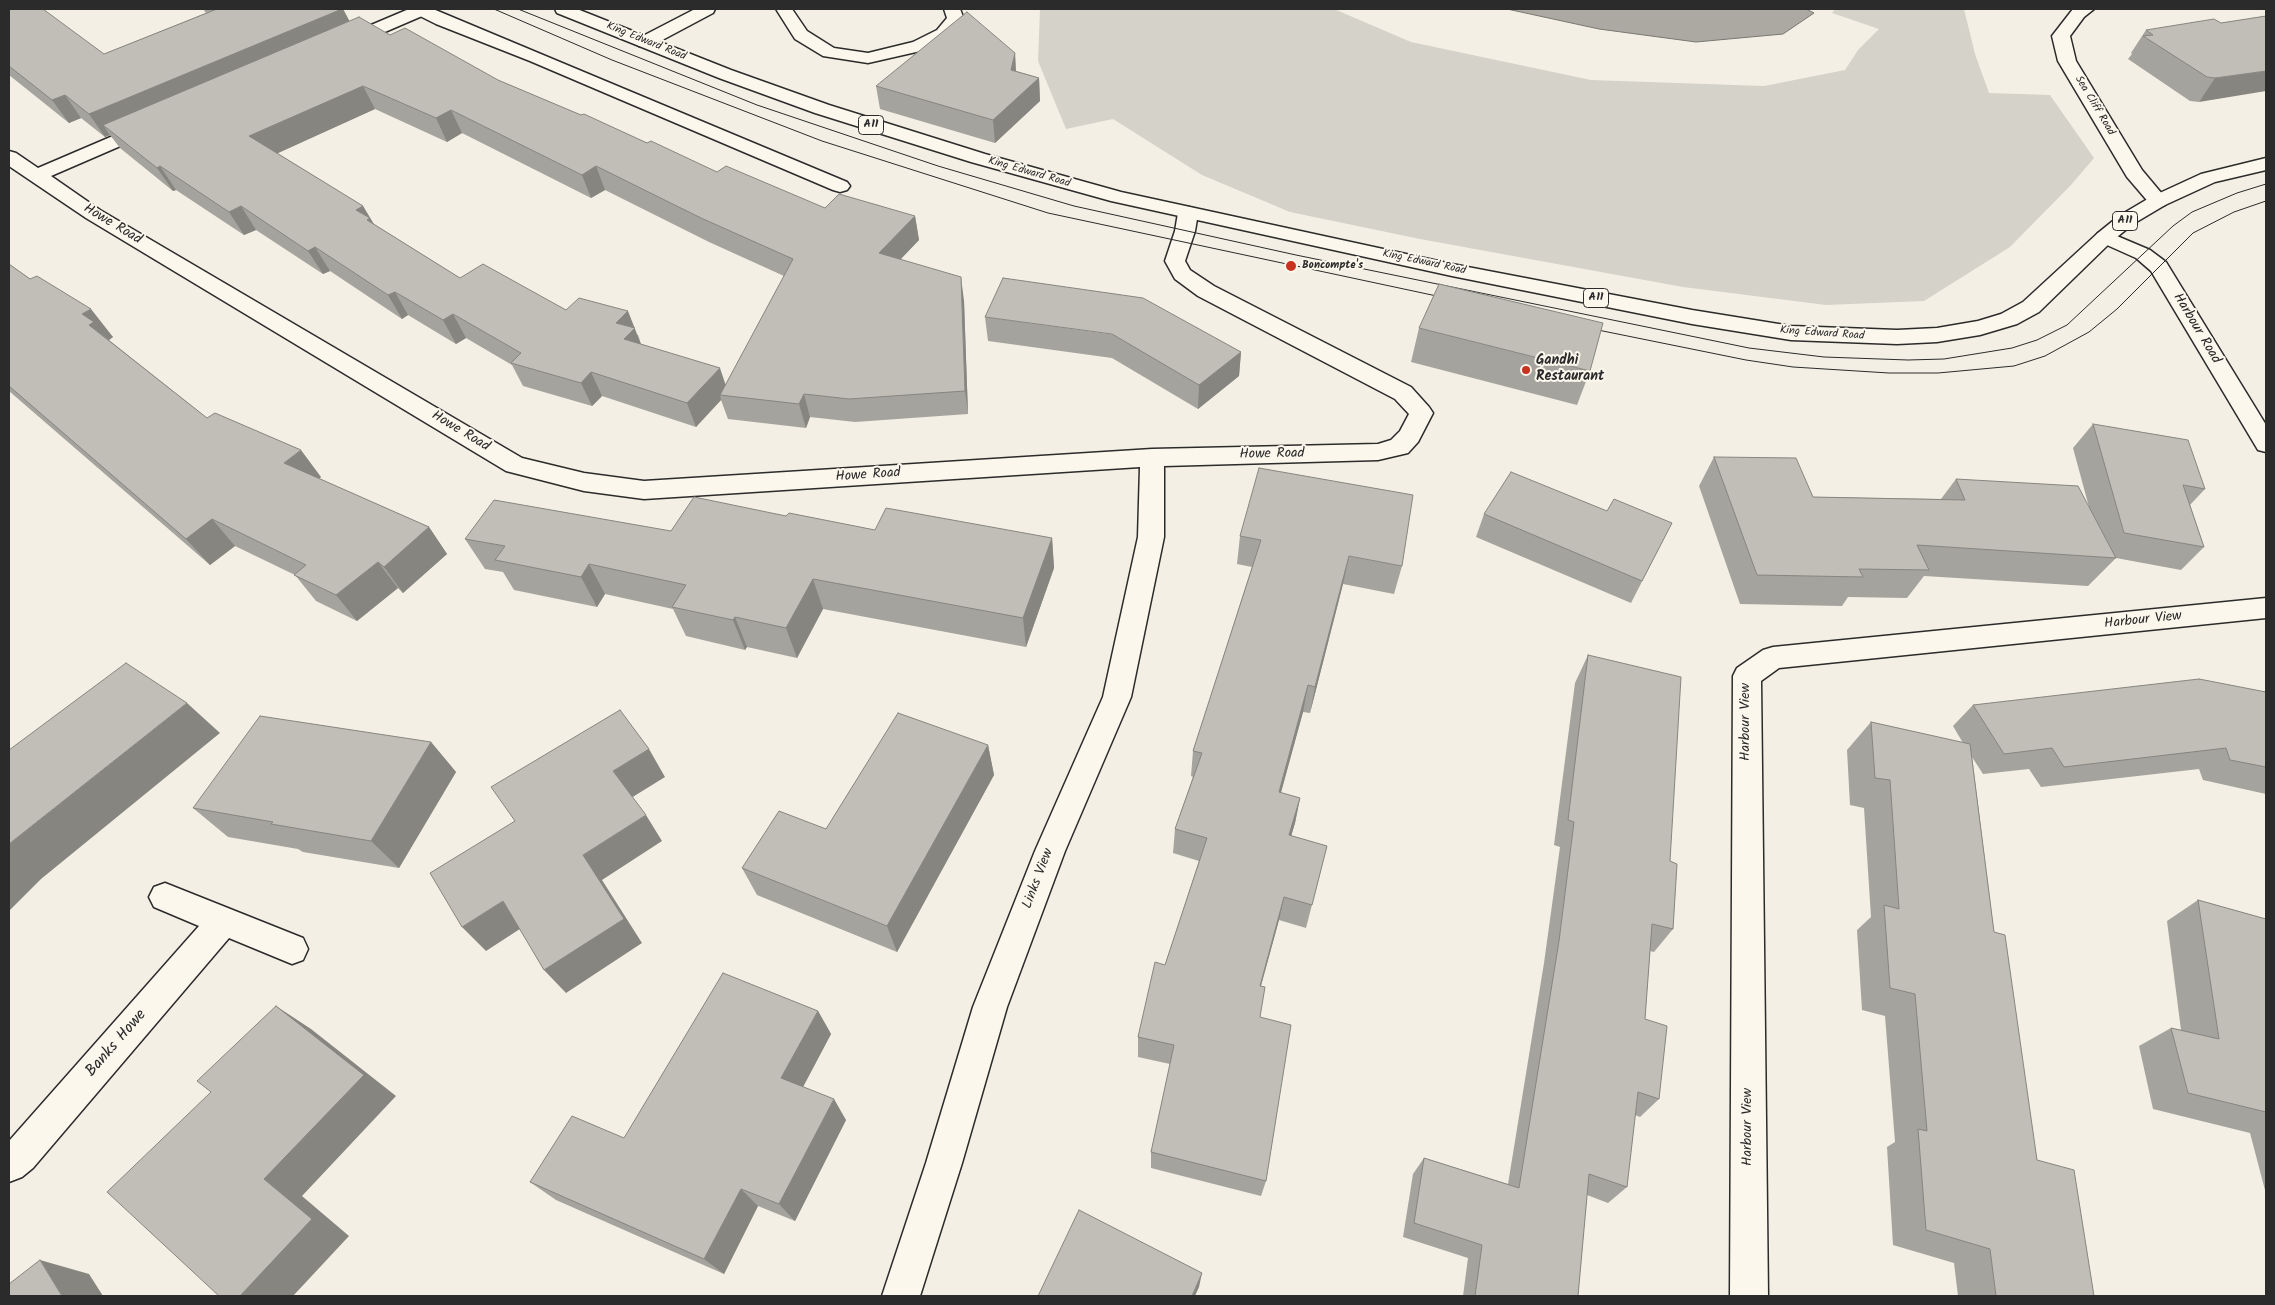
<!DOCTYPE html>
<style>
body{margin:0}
#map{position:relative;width:2275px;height:1305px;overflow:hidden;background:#f3efe4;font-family:Kalam,sans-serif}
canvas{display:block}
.frame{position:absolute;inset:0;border:10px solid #2b2b2b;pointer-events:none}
</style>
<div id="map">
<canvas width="2275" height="1305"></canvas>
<div class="frame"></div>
</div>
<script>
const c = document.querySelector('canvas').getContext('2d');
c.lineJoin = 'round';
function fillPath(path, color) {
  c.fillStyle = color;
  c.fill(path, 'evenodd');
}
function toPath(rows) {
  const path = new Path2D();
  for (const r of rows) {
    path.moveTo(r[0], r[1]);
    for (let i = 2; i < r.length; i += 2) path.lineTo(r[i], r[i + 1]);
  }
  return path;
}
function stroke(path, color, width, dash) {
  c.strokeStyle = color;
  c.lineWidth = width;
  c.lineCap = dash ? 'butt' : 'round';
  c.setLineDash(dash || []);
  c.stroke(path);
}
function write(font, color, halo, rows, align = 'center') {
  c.font = font + ' Kalam,sans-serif';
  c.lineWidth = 4;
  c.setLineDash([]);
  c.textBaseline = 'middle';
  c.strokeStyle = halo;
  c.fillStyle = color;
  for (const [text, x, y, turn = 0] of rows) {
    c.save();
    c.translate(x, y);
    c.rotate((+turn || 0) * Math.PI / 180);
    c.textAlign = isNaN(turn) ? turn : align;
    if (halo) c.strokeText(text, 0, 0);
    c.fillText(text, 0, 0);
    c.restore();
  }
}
const green = toPath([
 [1040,9,1334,9,1411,42,1591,80,1764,86,1845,70,1858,50,1879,29,1832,13,1835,9,1964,9,1975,54,1989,93,2050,95,2094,158,2071,185,2010,247,1924,301,1826,305,1683,287,1420,239,1290,212,1202,175,1113,119,1066,129,1038,61]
]);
const water = toPath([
 [1507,9,1806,9,1814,13,1783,34,1696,42,1599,29,1507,9]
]);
const service = toPath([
 [412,9,433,9,847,182,850,186,847,190,840,192,833,190,530,61,436,24,414,13,412,9]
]);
const minor = toPath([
 [409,9,431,9,429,13,350,47,344,48,338,47,335,43,338,39,409,9],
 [695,9,715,9,713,13,651,46,639,46,636,42,639,38,695,9],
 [776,9,792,9,807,31,834,48,868,53,913,42,937,30,947,18,944,9,960,9,964,19,949,38,925,50,868,63,823,56,795,39,776,9],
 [2073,9,2094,9,2084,17,2070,36,2076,61,2142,170,2168,201,2165,205,2158,207,2151,205,2127,177,2058,61,2052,36,2073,9],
 [148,121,155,123,157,127,155,131,51,176,100,210,522,458,584,473,644,481,1152,449,1378,444,1391,440,1400,431,1409,414,1395,399,1198,296,1175,279,1165,261,1175,231,1178,213,1181,209,1188,207,1195,209,1198,213,1195,231,1185,261,1190,270,1214,286,1411,387,1429,407,1433,413,1418,442,1408,453,1378,460,1164,466,1164,537,1131,697,1065,851,1007,1007,962,1163,920,1296,882,1296,926,1163,973,1007,1035,851,1103,697,1138,537,1140,467,644,499,584,491,506,471,86,218,9,166,9,151,16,153,38,168,148,121],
 [2266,598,2266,618,1779,668,1761,681,1768,1296,1730,1296,1733,676,1737,668,1763,650,1773,647,2266,598],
 [165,883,303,938,308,949,303,960,292,964,229,938,33,1168,22,1177,9,1182,9,1141,199,926,154,907,149,897,154,887,165,883]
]);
const secondary = toPath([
 [2105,231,2150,250,2166,262,2266,425,2266,452,2258,450,2151,271,2136,258,2098,241,2095,237,2098,233,2105,231]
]);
const primary = toPath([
 [555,9,577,9,731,70,829,105,985,154,1121,192,1452,264,1692,310,1791,326,1897,330,1937,328,1978,321,2001,314,2023,302,2098,233,2119,216,2151,197,2201,174,2266,158,2266,170,2215,182,2165,205,2133,224,2112,241,2039,312,2017,324,1980,335,1937,342,1897,344,1791,340,1692,324,1452,276,1111,201,971,162,815,113,719,78,557,13,555,9]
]);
const tram = toPath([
 [494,9,612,60,822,141,1048,213,1446,298],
 [518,9,757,105,938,166,1074,206,1296,255,1749,348,1824,357,1908,360,1944,359,2012,348,2037,340,2067,325,2173,226,2192,212,2237,193,2266,184],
 [1588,328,1746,360,1793,367,1889,373,1938,373,2014,366,2045,356,2089,332,2117,309,2193,233,2234,212,2266,201]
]);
const wall = toPath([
 [9,9,104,54,206,13,203,9,343,9,350,22,390,35,717,172,825,208,915,216,919,240,900,259,964,301,968,414,855,422,810,417,806,428,728,419,721,400,696,427,602,396,592,406,523,386,512,365,466,338,456,344,408,315,402,319,330,271,323,274,256,230,244,235,176,190,173,191,120,148,110,135,105,137,81,118,69,123,9,75],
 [375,109,447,142,462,133,591,198,605,190,709,242,784,276,726,384,641,344,638,335,566,310,460,278,374,224,363,206,277,153],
 [2266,16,2199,102,2190,101,2128,59,2132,54,2131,53,2146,30,2221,23],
 [1015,53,1016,71,1039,78,1040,101,995,143,880,109,876,86],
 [9,264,113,337,109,340,207,418,321,477,319,479,429,527,447,554,403,593,398,588,357,621,316,601,295,575,235,546,210,565,9,391],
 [985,317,1241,352,1239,376,1198,409,1112,358,988,341],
 [1419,328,1590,371,1577,405,1411,362],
 [2093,424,2205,489,2190,505,2204,547,2181,570,2116,558,2088,586,1924,576,1907,598,1848,597,1842,606,1740,604,1699,486,1714,457,1813,497,1941,499,1956,479,2089,507,2073,448],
 [1607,511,1672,523,1631,603,1476,537,1484,514],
 [786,516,875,530,1052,538,1054,568,1026,647,823,609,797,658,747,647,745,650,686,636,673,609,605,594,597,607,514,590,503,572,485,569,465,539,671,531],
 [1240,536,1402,566,1394,594,1343,584,1310,713,1303,712,1281,793,1300,798,1295,823,1291,836,1327,846,1306,928,1279,920,1261,986,1260,1017,1266,1181,1261,1196,1151,1168,1151,1152,1170,1064,1138,1057,1138,1037,1165,965,1199,861,1173,853,1175,829,1193,777,1191,776,1193,751,1252,567,1237,564],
 [1588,655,1670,861,1673,929,1654,952,1650,951,1645,1019,1659,1099,1640,1117,1635,1115,1627,1187,1608,1203,1587,1195,1578,1296,1463,1296,1468,1258,1403,1237,1413,1174,1424,1158,1508,1184,1544,963,1560,847,1554,845,1575,683],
 [2266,692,2266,794,2203,780,2199,769,2041,787,2029,769,1983,774,1972,757,1994,932,2037,1160,2094,1296,1958,1296,1954,1263,1893,1245,1887,1147,1895,1142,1885,1016,1862,1010,1857,930,1871,917,1864,808,1850,805,1847,750,1871,722,1963,743,1953,726,1973,705],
 [431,742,456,772,399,868,303,852,298,849,228,837,193,808],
 [988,745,994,775,897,952,757,895,742,868,826,829],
 [2198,900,2266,919,2266,1194,2250,1133,2153,1109,2139,1046,2171,1028,2181,1030,2167,921],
 [818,1011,831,1034,803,1087,846,1120,795,1221,758,1206,724,1274,556,1200,530,1182,624,1138]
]);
const shadedWall = toPath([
 [342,9,343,9,354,30,103,125,110,135,105,137,89,114],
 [1015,53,1016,76,1011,70],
 [2266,71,2266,91,2199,102,2215,78],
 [1039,78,1040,101,995,143,993,120],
 [363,86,375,109,263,160,249,136],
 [65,95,81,118,69,123,52,100],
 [451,110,462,133,447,142,436,118],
 [160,166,176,190,173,191,157,168],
 [596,166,605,190,591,198,582,175],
 [241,206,256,230,244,235,229,212],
 [363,206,384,242,356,210],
 [915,216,919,240,884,277,879,253],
 [315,247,330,271,323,274,308,251],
 [961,277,964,301,968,414,965,391],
 [395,292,408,315,402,319,388,295],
 [91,309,113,337,109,340,89,325,82,314],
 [628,311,644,352,634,362,616,323],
 [453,314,466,338,456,344,443,320],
 [1241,352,1239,376,1198,409,1199,385],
 [720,368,728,392,720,395,721,400,696,427,687,403],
 [591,372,602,396,592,406,581,383],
 [804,394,810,417,806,428,799,404],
 [301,450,321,477,305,490,284,463],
 [212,519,235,546,210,565,186,539],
 [429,527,447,554,403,593,384,567],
 [1052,538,1054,568,1026,647,1023,618],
 [1349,556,1343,584,1310,713,1315,687],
 [378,562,398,588,357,621,336,595],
 [589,564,605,594,597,607,581,577],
 [813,579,823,609,797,658,786,628],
 [735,617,747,647,745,650,733,620],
 [1308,685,1303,712,1274,817,1279,792],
 [187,703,220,733,41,879,9,911,9,844],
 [431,742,456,772,399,868,371,841],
 [988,745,994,775,897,952,887,926],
 [649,749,665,777,631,798,613,771],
 [1300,798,1295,823,1284,860,1289,835],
 [646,815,662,841,602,880,642,943,566,993,544,970,583,855],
 [1284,897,1279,920,1255,1007,1260,986],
 [503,901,526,925,486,951,462,927],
 [276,1006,311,1029,396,1096,302,1196,349,1236,293,1296,240,1296,264,1179],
 [818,1011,831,1034,796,1100,781,1078],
 [834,1099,846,1120,795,1221,779,1204],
 [741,1189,758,1206,724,1274,704,1259],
 [40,1260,89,1274,103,1296,62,1296],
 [1202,1273,1199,1287,1195,1296,1192,1296]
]);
const building = toPath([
 [9,9,43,9,104,54,217,9,342,9,89,114,65,95,52,100,9,66,9,9],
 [967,12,1015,53,1011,70,1039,78,993,120,876,86,967,12],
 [2266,16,2266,71,2215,78,2207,77,2143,36,2153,35,2146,30,2214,19,2221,23,2266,16],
 [359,17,390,35,405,28,498,80,581,115,584,114,647,143,651,141,717,172,726,166,825,208,839,194,915,216,879,253,961,277,965,391,849,399,804,394,799,404,720,395,793,259,701,218,596,166,582,175,451,110,436,118,363,86,249,136,363,206,356,210,370,218,367,220,460,278,483,264,566,310,579,298,628,311,616,323,635,328,624,339,720,368,687,403,591,372,581,383,511,363,521,353,453,314,443,320,395,292,388,295,315,247,308,251,241,206,229,212,160,166,157,168,103,125,359,17],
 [9,264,30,279,37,276,91,309,82,314,94,322,89,325,207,418,215,413,301,450,284,463,429,527,384,567,378,562,336,595,294,575,306,565,212,519,186,539,9,386,9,264],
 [1003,278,1143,298,1241,352,1199,385,1112,334,985,317,1003,278],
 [1439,284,1603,323,1590,371,1419,328,1439,284],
 [2093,424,2188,440,2205,489,2183,485,2204,547,2124,533,2093,424],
 [1714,457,1796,458,1813,497,1965,500,1956,479,2078,486,2116,558,1917,545,1929,570,1859,569,1863,577,1757,575,1714,457],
 [1259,468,1413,495,1402,566,1349,556,1315,687,1308,685,1279,792,1300,798,1289,835,1327,846,1312,905,1284,897,1260,986,1265,987,1260,1017,1291,1025,1266,1181,1151,1152,1174,1045,1138,1037,1155,962,1165,965,1207,838,1175,829,1202,753,1193,751,1261,540,1240,536,1259,468],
 [1511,472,1607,511,1614,499,1672,523,1642,581,1484,514,1511,472],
 [694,497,786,516,789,513,875,530,886,508,1052,538,1023,618,813,579,786,628,735,617,733,620,672,607,686,585,589,564,581,577,495,560,505,546,465,539,494,500,671,531,694,497],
 [1588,655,1681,677,1670,861,1677,864,1673,929,1652,924,1645,1019,1667,1026,1659,1099,1638,1092,1627,1187,1589,1174,1578,1296,1475,1296,1482,1245,1414,1223,1424,1158,1519,1188,1559,941,1574,822,1568,820,1588,655],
 [126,663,187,703,9,844,9,750,126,663],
 [2199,679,2266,692,2266,767,2230,760,2226,748,2064,767,2052,748,2004,754,1973,705,2199,679],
 [620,710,649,749,613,771,646,815,583,855,624,919,544,970,503,901,462,927,430,873,515,821,491,787,620,710],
 [898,713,988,745,887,926,742,868,779,811,826,829,898,713],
 [260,716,431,742,371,841,271,824,273,822,193,808,260,716],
 [1871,722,1970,744,1994,932,2005,935,2037,1160,2074,1170,2094,1296,1996,1296,1990,1249,1926,1230,1918,1129,1927,1131,1915,994,1890,988,1884,905,1899,909,1890,780,1875,778,1871,722],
 [2198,900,2266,919,2266,1112,2188,1093,2171,1028,2219,1039,2198,900],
 [723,973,818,1011,781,1078,834,1099,779,1204,741,1189,704,1259,530,1182,572,1116,624,1138,723,973],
 [276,1006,364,1075,264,1179,312,1219,240,1296,219,1296,107,1192,211,1092,197,1081,276,1006],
 [1079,1210,1202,1273,1192,1296,1038,1296,1079,1210],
 [40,1260,62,1296,9,1296,9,1284,40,1260]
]);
const markers = [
 [1291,266,6,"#c8321e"],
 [1526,370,5,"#c8321e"]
];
const farStreetnames = [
 ["King Edward Road",646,42,22],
 ["Sea Cliff Road",2094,106,59],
 ["King Edward Road",1029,173,16],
 ["King Edward Road",1424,263,12],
 ["King Edward Road",1822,334,4]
];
const farPoinames = [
 ["Boncompte's",1302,266]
];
const shields = [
 [871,125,25],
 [2125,221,25],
 [1596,298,25]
];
const shieldNames = [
 ["A11",871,125],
 ["A11",2125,221],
 ["A11",1596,298]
];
const streetNames = [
 ["Howe Road",112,225,31],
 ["Harbour Road",2196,329,59],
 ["Howe Road",460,432,31],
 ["Howe Road",1272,455,-1],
 ["Howe Road",868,476,-4],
 ["Harbour View",2143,621,-6],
 ["Harbour View",1747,722,-90],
 ["Links View",1039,879,-69],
 ["Harbour View",1749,1127,-90]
];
const poiNames = [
 ["Gandhi",1536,362],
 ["Restaurant",1536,378]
];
const nearStreetnames = [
 ["Banks Howe",117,1044,-49]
];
fillPath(green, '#d5d2c9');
fillPath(water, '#aca9a2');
stroke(water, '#787772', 1);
stroke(service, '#2b2b2b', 3);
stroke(minor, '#2b2b2b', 3);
stroke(secondary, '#2b2b2b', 3);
stroke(primary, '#2b2b2b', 3);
fillPath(service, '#fbf7ec');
fillPath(minor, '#fbf7ec');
fillPath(secondary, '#fbf7ec');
fillPath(primary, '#fbf7ec');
stroke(tram, '#2b2b2b', 1);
fillPath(wall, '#a5a39d');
fillPath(shadedWall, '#86857f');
fillPath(building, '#c0beb6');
stroke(building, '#86857f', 1);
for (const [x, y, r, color] of markers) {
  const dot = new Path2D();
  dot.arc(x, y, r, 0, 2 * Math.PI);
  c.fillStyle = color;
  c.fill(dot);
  stroke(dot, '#fbf7ec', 2);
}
write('11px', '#2b2b2b', '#fbf7ec', farStreetnames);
write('bold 11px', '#2b2b2b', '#fbf7ec', farPoinames, 'left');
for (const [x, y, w] of shields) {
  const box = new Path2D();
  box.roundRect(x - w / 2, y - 9.5, w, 19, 4);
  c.fillStyle = '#fbf7ec';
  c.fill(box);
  stroke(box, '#2b2b2b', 1);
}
write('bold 12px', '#2b2b2b', null, shieldNames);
write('14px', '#2b2b2b', '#fbf7ec', streetNames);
write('bold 14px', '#2b2b2b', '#fbf7ec', poiNames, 'left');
write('16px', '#2b2b2b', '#fbf7ec', nearStreetnames);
</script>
